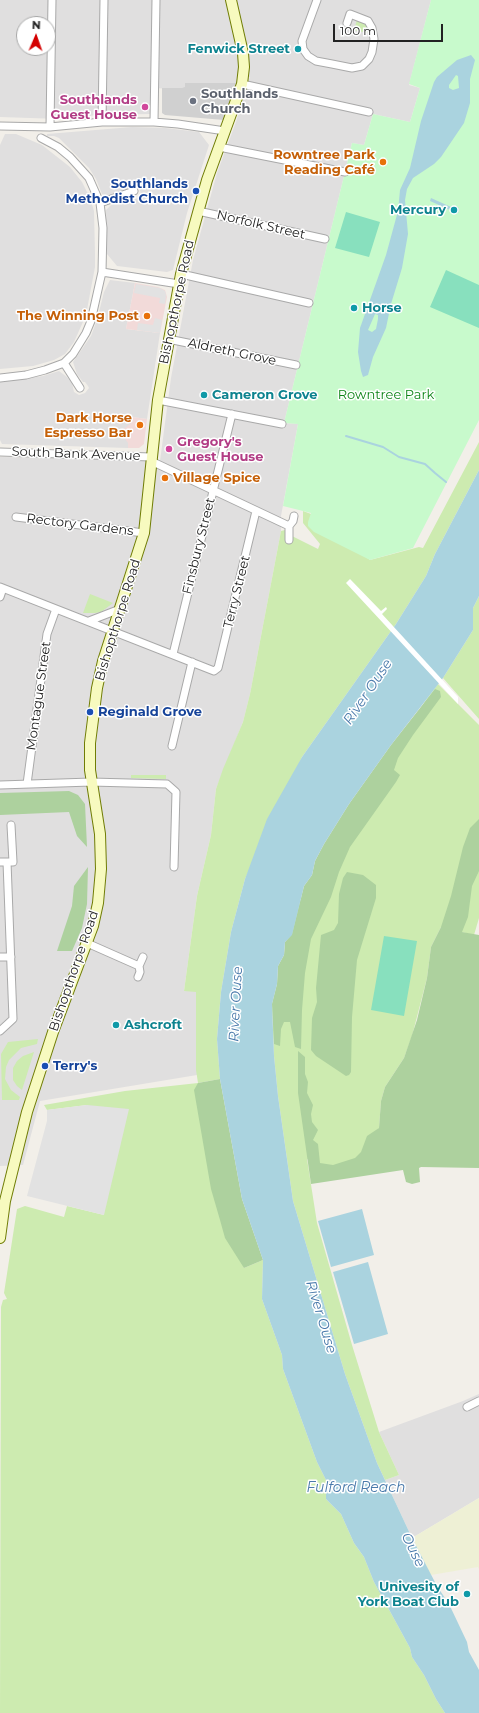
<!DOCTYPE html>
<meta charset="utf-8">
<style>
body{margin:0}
#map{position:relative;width:479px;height:1713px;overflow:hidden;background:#f2efe9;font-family:Montserrat,sans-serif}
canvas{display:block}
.north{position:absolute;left:16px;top:16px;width:40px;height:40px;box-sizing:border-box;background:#fff;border:1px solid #a7a7a7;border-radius:50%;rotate:2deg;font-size:11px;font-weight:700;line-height:16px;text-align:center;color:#222}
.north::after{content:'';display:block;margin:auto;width:14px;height:18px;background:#d40000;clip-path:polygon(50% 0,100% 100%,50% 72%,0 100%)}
.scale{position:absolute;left:333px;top:24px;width:110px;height:18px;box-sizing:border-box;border:2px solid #222;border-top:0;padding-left:5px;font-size:12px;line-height:14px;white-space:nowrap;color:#222;-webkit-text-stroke:3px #fff;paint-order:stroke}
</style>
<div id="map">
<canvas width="479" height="1713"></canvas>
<div class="north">N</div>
<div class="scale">100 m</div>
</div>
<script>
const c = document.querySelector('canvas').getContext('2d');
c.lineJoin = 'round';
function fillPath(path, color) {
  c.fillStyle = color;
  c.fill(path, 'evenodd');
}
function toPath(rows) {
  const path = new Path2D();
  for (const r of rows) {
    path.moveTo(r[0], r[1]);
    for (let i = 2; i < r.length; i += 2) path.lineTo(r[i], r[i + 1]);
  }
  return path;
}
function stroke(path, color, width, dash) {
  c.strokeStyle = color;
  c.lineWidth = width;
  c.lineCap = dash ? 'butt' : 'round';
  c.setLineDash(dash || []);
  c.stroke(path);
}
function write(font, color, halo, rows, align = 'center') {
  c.font = font + ' Montserrat,sans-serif';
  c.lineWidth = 3;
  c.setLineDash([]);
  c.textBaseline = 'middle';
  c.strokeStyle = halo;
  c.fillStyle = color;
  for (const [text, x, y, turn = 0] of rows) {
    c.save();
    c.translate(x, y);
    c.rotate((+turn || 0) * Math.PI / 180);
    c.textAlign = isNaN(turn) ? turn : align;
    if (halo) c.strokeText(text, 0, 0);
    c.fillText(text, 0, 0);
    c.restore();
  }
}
const residential = toPath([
 [0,0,431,0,409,85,420,88,410,122,373,114,364,145,352,143,284,423,298,424,281,516,281,531,250,694,243,722,216,789,211,835,197,896,184,991,196,991,197,1075,40,1101,23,1165,0,1166,0,457,137,459,160,461,171,378,193,260,217,173,236,122,250,77,237,76,236,83,185,83,185,88,179,89,151,88,150,114,98,115,60,119,0,117],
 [24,24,48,24,48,48,24,48],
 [132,127,165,128,199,132,209,145,187,213,173,270,167,272,117,266,107,254,106,210,113,203,136,199,141,195,139,186,134,183,130,183,127,189,108,196,102,194,96,179,89,168,59,138,54,136,47,136,47,134],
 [5,134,16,134,42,145,70,167,82,182,90,198,94,211,95,254,95,267,86,315,74,342,65,354,54,360,33,366,0,369,0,145],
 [110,280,135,283,126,329,160,333,147,419,132,417,128,448,2,444,0,440,0,382,43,376,59,371,67,377,72,383,74,392,79,395,85,393,89,388,88,386,85,382,83,382,77,374,73,362,91,336,97,320,104,292],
 [479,1394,479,1498,412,1538,385,1480,399,1475,379,1432,463,1401]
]);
const commercial = toPath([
 [135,283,158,287,165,290,167,297,160,333,126,329],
 [132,417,147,419,144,444,139,448,128,448,128,443,120,432,130,424]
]);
const religious = toPath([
 [185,83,236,83,224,120,165,115,162,113,162,88,182,88,185,87]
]);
const farmland = toPath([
 [479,1498,479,1569,478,1567,431,1575,412,1538]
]);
const grass = toPath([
 [357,20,365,23,368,29,367,33,354,30],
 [479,442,479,470,435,554,426,576,396,624,302,757,245,879,231,932,221,992,217,1039,220,1079,198,1083,244,1268,263,1260,262,1299,282,1355,283,1369,317,1462,326,1480,326,1499,341,1514,354,1543,364,1557,374,1582,410,1648,412,1657,424,1675,436,1699,445,1713,0,1713,1,1307,3,1300,7,1299,4,1293,17,1209,25,1206,64,1217,67,1206,104,1215,87,1105,47,1110,44,1105,125,1091,198,1083,196,1070,196,992,184,991,197,896,211,835,216,789,223,769,243,722,250,694,281,531,285,530,286,533,318,549,320,544,303,523,303,511,311,514,370,560,419,547,423,548],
 [90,594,113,603,101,612,95,613,83,613],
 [479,596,479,719,443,678,473,630,473,608],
 [438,684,479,725,479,918,474,935,441,927,431,947,427,978,412,1036,404,1058,385,1087,381,1101,379,1128,364,1155,344,1165,322,1166,307,1159,317,1223,352,1345,379,1432,399,1475,385,1480,377,1463,345,1374,293,1201,278,1096,274,1056,272,1004,300,901,426,700],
 [131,775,166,775,166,779,131,778],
 [38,1039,37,1044,21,1048,9,1060,6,1067,5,1079,11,1090,20,1097,19,1100,2,1100,1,1054,8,1042],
 [34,1052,22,1090,17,1086,13,1080,13,1068,17,1061,23,1056]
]);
const forest = toPath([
 [435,689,440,691,441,697,413,735,398,758,394,770,400,775,396,782,350,847,339,872,331,897,311,939,305,973,302,1010,301,1049,295,1047,290,1022,284,1022,281,1029,280,1046,274,1044,272,1004,277,984,278,966,284,955,285,942,292,934,304,886,312,875,315,861,324,844,349,804,391,745],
 [69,791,78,795,85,804,87,847,77,836,69,812,0,815,0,793],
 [479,819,479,871,472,886,468,917,462,932,479,935,479,1168,421,1167,419,1168,420,1182,412,1184,406,1182,403,1170,311,1184,298,1093,298,1051,305,1057,305,1074,308,1082,307,1093,313,1105,311,1114,312,1122,318,1130,313,1140,318,1144,320,1163,333,1165,355,1158,361,1152,367,1136,379,1128,381,1101,385,1087,404,1058,417,1020,427,978,431,947,441,927,451,896,463,847,470,828],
 [88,867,87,904,82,928,72,951,57,951,72,906,74,886],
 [347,872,363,875,376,885,376,898,357,960,352,1017,351,1072,349,1075,346,1076,316,1056,311,1050,312,1018,317,1002,316,988,321,935,334,930,338,923,339,894,343,878],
 [220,1079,242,1199,263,1260,244,1268,225,1238,220,1220,211,1189,194,1090,198,1083]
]);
const park = toPath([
 [431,0,479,0,479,420,413,548,370,560,314,532,308,526,308,522,311,513,283,506,298,424,284,423,352,143,364,145,373,114,410,122,420,88,409,84]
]);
const pitch = toPath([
 [346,212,380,222,369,257,335,248],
 [446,270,479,285,479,328,430,307],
 [384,936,417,941,404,1016,371,1010]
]);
const parking = toPath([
 [136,284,160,288,165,291,166,295,165,304,159,303,160,298,134,293],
 [155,318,162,320,160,333,137,330,138,323,153,325],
 [87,1105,129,1109,104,1215,27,1196,47,1121,47,1110]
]);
const water = toPath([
 [471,55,475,60,470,79,470,103,464,123,441,157,434,164,413,178,407,189,405,200,408,234,402,268,391,304,386,328,373,357,368,375,363,377,361,371,358,352,360,328,386,255,398,211,400,190,410,168,421,121,434,82,437,77,457,60],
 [456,75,458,76,459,88,453,90,449,88,449,85],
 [375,314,378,315,378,319,376,329,372,332,368,330],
 [431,198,451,207,454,206,458,207,459,210,458,213,452,213,450,210,430,201],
 [479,470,479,596,473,608,473,630,443,678,391,745,349,804,324,844,315,861,312,875,304,886,292,935,285,942,284,955,278,966,277,984,272,1004,274,1056,278,1096,293,1201,345,1374,377,1463,412,1538,437,1586,449,1604,467,1642,469,1652,479,1670,479,1713,445,1713,436,1699,424,1675,412,1657,410,1648,374,1582,364,1557,354,1543,341,1514,326,1499,326,1480,317,1462,283,1369,282,1355,262,1299,263,1260,242,1199,220,1079,217,1039,221,992,231,932,245,879,267,819,302,757,396,624,426,576,435,554],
 [362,1209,374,1255,331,1267,318,1221],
 [368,1262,388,1334,354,1344,333,1272]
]);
const pier = toPath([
 [350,579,381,611,386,607,387,609,382,614,458,697,458,704,346,583]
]);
const stream = toPath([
 [346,436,383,447,399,457,425,464,435,473,446,482]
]);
const street = toPath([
 [317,0,302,41,303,49,308,56,316,61,332,64,352,68,362,66,369,59,372,52,374,39,372,28,368,21,350,14,347,23],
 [242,84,369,112],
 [102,122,104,0],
 [154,122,156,0],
 [0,126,50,127,102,122,154,122,178,124,225,131],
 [50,127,52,0],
 [219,147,345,172],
 [100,203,134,191],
 [198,211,325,239],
 [102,272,179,284],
 [181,274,309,303],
 [168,339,296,365],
 [64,363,80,388],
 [0,378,26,375,45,370,64,363,73,354,86,333,91,321,102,272,103,228,100,203,89,178,70,157,58,147,41,138],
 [158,400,282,424],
 [0,452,151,457],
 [151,461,289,526],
 [16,517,144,533],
 [289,540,289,526,293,521,294,516],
 [0,587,214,671,218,668,256,511],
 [0,597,3,588],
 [89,621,120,609],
 [173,654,232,414],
 [172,746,192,662],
 [27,784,47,634,56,609],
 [0,785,91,782,167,784,176,792,174,867],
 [0,862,7,862,13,1019,0,1031],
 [7,862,13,862,11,825],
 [87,943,139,966,143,957],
 [0,957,11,957],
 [138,977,140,972,139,966],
 [467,1407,479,1401]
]);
const secondary = toPath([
 [0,1238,5,1201,27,1112,53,1032,93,926,98,903,101,869,100,834,90,770,90,743,97,688,103,661,144,533,158,400,181,274,207,180,242,84,244,67,243,53,231,0]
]);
const markers = [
 [298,49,4,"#0f9aa8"],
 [193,101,4,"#6b7280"],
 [145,107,4,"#d1479c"],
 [383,162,4,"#e8710a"],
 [196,191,4,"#1a4fb4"],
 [454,210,4,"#0f9aa8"],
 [354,308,4,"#0f9aa8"],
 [147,316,4,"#e8710a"],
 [204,395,4,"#0f9aa8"],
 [140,425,4,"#e8710a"],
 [169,449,4,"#d1479c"],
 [165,478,4,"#e8710a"],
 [90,712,4,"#1a4fb4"],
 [116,1025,4,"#0f9aa8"],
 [45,1066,4,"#1a4fb4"],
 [467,1594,4,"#0f9aa8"]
];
const cultureNames = [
 ["Fenwick Street",290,49],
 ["Mercury",446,210],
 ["Horse",362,308,"left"],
 ["Cameron Grove",212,395,"left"],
 ["Ashcroft",124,1025,"left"],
 ["Univesity of",459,1587],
 ["York Boat Club",459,1602]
];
const worshipNames = [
 ["Southlands",201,94],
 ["Church",201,109]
];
const hotelNames = [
 ["Southlands",137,100],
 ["Guest House",137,115],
 ["Gregory's",177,442,"left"],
 ["Guest House",177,457,"left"]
];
const foodNames = [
 ["Rowntree Park",375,155],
 ["Reading Café",375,170],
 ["The Winning Post",139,316],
 ["Dark Horse",132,418],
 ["Espresso Bar",132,433],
 ["Village Spice",173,478,"left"]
];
const transitNames = [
 ["Southlands",188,184,"right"],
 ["Methodist Church",188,199,"right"],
 ["Reginald Grove",98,712],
 ["Terry's",53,1066]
];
const streetNames = [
 ["Norfolk Street",261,225,13],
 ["Bishopthorpe Road",177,302,-78],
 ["Aldreth Grove",232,352,12],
 ["South Bank Avenue",76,454,2],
 ["Rectory Gardens",80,525,7],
 ["Finsbury Street",199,546,-76],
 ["Terry Street",237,592,-76],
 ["Bishopthorpe Road",118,620,-73],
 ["Montague Street",39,696,-82],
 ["Bishopthorpe Road",74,971,-71]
];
const parkNames = [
 ["Rowntree Park",386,395]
];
const waterNames = [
 ["River Ouse",368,692,-56],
 ["River Ouse",236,1004,-87],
 ["River Ouse",321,1317,73],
 ["Fulford Reach",356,1488],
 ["Ouse",413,1550,64]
];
fillPath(residential, '#e0dfdf');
fillPath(commercial, '#f2dad9');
fillPath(religious, '#d0d0d0');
fillPath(farmland, '#eef0d5');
fillPath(grass, '#cdebb0');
fillPath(forest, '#add19e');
fillPath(park, '#c8facc');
fillPath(pitch, '#88e0be');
fillPath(parking, '#e2e2e2');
fillPath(water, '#aad3df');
fillPath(pier, '#fff');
stroke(stream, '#aad3df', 2);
stroke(street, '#a9a9a9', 9);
stroke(secondary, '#707d05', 12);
stroke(street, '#fff', 7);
stroke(secondary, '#f7fabf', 10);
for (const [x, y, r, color] of markers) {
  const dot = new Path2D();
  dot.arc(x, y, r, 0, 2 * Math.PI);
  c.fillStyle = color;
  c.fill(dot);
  stroke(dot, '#fff', 1.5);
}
write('bold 13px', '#0d838f', '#fff', cultureNames, 'right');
write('bold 13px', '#5b616d', '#fff', worshipNames, 'left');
write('bold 13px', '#b23c85', '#fff', hotelNames, 'right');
write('bold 13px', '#c56008', '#fff', foodNames, 'right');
write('bold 13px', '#164399', '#fff', transitNames, 'left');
write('13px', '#222', '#fff', streetNames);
write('13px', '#0c8416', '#fff', parkNames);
write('italic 14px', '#4a7aab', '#fff', waterNames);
</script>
